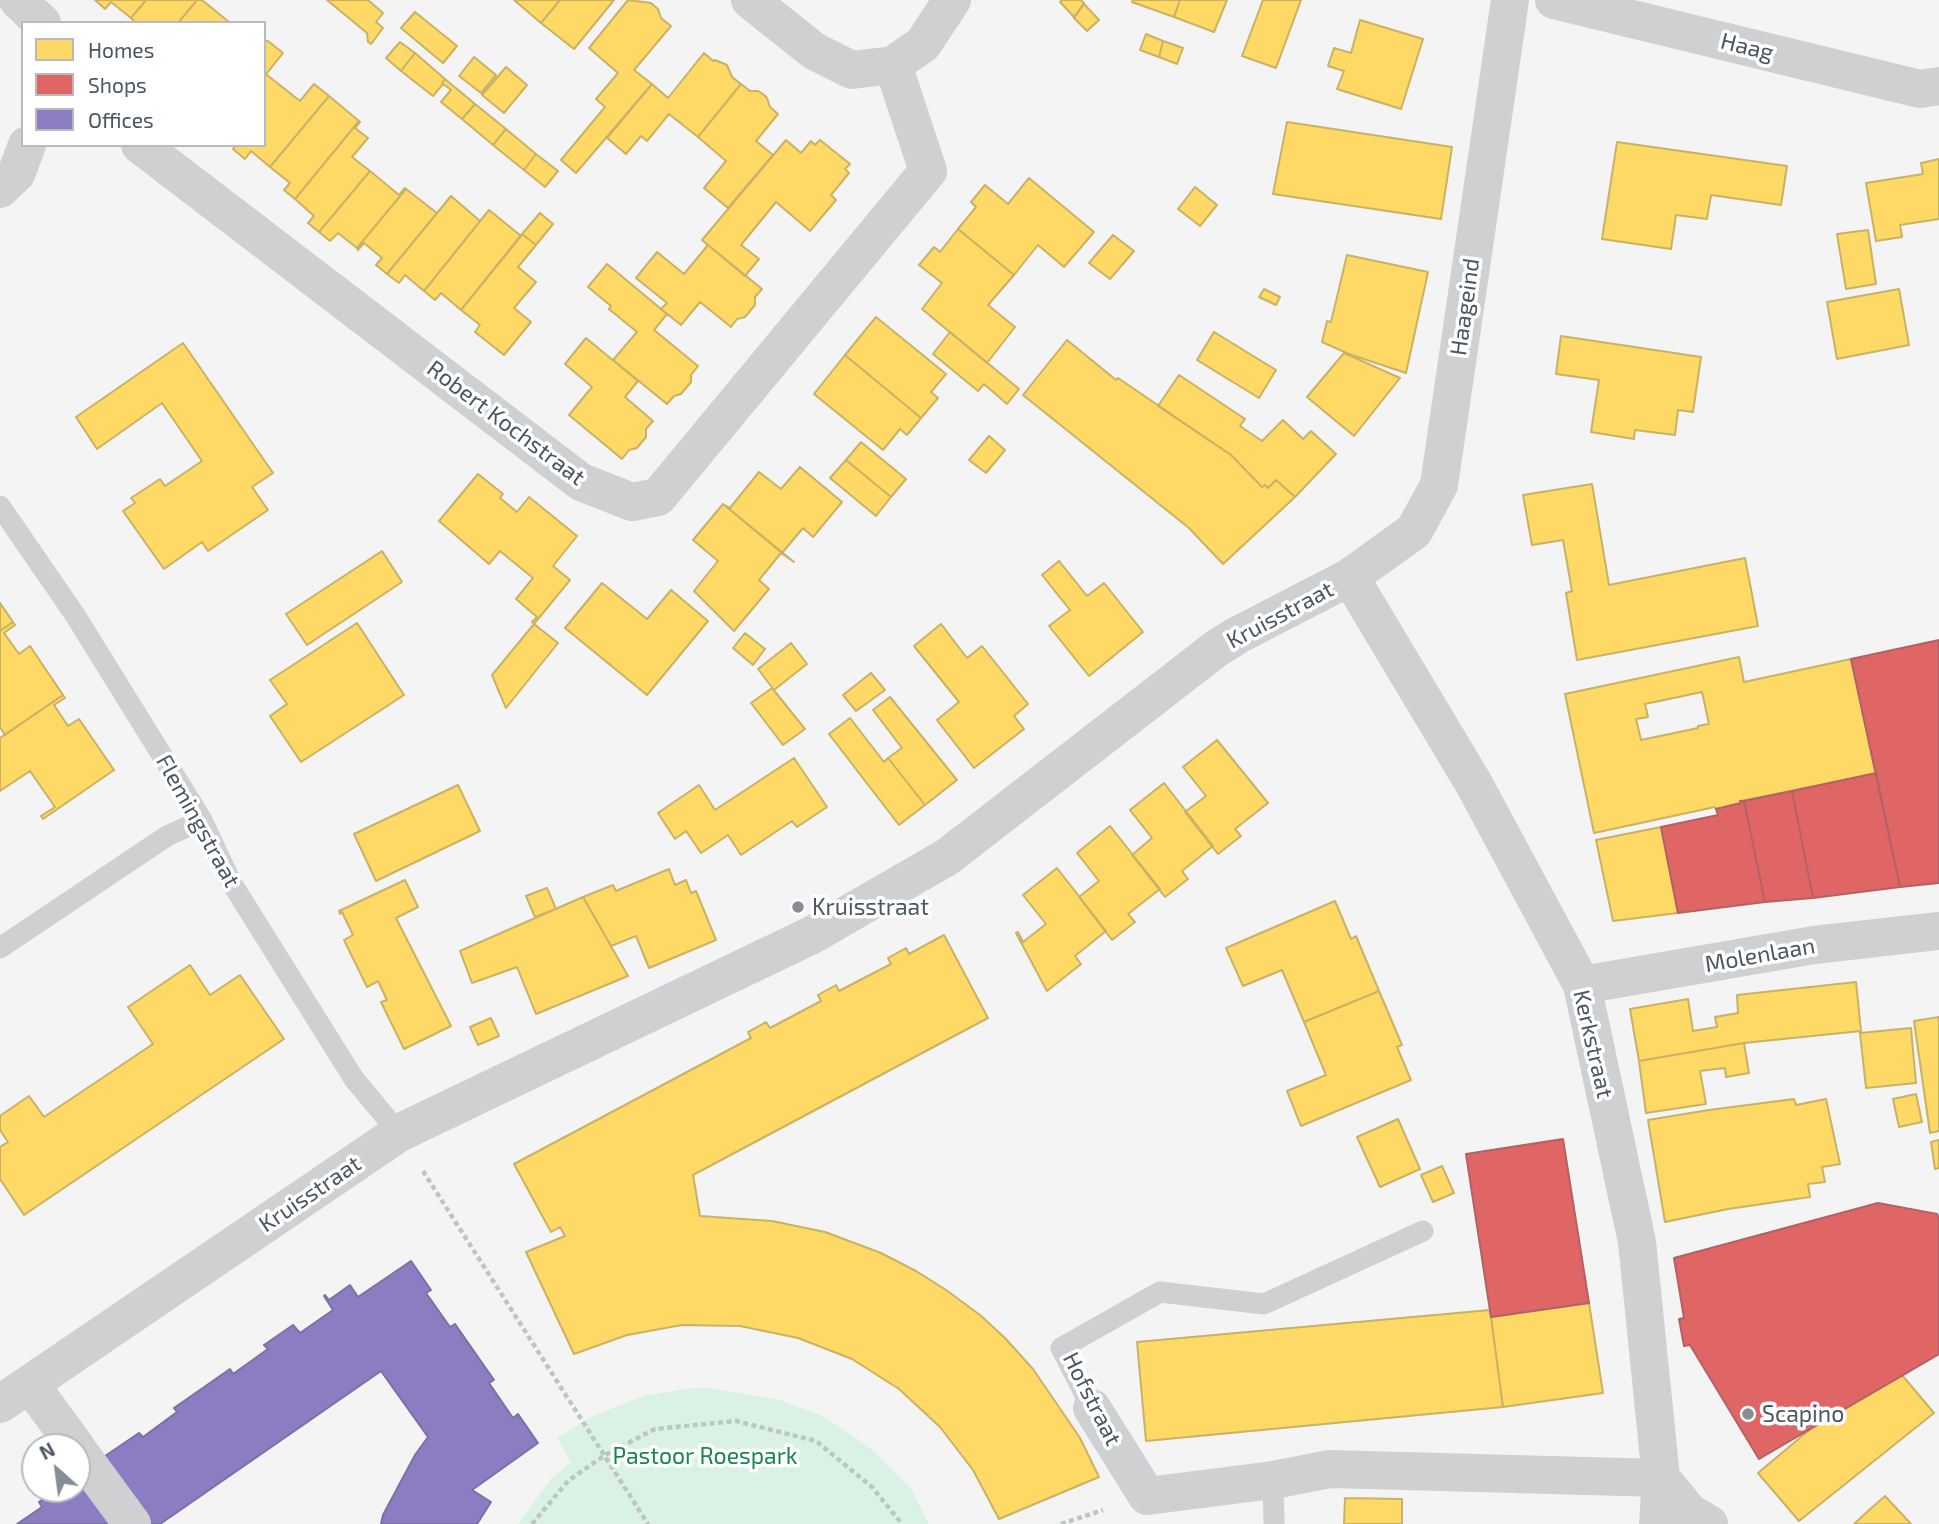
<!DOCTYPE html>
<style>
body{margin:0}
#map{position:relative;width:1939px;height:1524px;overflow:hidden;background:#f4f4f4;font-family:"Exo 2",sans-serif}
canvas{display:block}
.legend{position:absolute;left:21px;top:21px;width:245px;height:126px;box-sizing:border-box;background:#fff;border:2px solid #b7bbc0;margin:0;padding:9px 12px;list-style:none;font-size:21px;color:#4a5661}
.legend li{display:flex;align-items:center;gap:14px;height:35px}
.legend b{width:35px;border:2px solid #b7bbc0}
.north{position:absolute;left:21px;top:1433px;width:70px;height:70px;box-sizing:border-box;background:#fff;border:2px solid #b7bbc0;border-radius:50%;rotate:332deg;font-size:19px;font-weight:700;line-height:28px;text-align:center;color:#4a5661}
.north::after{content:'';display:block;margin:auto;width:24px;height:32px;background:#868d94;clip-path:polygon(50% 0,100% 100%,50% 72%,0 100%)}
</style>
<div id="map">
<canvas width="1939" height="1524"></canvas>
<ul class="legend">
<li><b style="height:19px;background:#ffd966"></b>Homes</li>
<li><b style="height:19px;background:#e06666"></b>Shops</li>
<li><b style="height:19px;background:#8e7cc3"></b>Offices</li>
</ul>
<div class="north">N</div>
</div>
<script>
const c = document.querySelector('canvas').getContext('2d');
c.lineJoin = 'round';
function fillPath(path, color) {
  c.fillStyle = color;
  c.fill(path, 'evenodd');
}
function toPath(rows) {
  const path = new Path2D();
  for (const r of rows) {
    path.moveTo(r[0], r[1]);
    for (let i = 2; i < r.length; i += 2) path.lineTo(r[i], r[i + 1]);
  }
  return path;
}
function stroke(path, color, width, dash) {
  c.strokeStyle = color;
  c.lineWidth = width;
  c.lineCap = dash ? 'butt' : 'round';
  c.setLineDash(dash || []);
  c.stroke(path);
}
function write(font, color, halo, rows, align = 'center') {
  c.font = font + ' "Exo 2",sans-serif';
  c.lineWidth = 7;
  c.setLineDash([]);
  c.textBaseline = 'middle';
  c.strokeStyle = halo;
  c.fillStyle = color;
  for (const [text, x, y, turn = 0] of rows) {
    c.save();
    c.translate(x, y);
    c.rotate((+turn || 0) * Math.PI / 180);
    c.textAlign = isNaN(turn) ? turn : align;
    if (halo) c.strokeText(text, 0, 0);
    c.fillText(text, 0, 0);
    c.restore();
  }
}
const green = toPath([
 [703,1387,777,1399,825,1417,871,1449,912,1490,929,1524,518,1524,550,1480,571,1462,557,1438,593,1416,646,1395]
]);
const homes = toPath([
 [95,0,146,0,131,18,111,2,105,9,95,0],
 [146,0,197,0,178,23,136,23,131,18,146,0],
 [197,0,202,0,229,22,178,23,197,0],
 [327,0,368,0,383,13,376,22,383,28,371,44,368,42,367,33,327,0],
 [514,0,560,0,541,23,514,0],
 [560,0,614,0,574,49,541,23,560,0],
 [628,0,651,3,658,9,661,18,671,26,634,70,652,84,576,173,561,160,605,107,596,99,618,73,589,48,628,0],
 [1062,0,1081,0,1084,3,1074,17,1060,2,1062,0],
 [1133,0,1180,0,1174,17,1132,2,1133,0],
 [1180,0,1227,0,1214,32,1174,17,1180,0],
 [1263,0,1301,0,1276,68,1242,56,1263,0],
 [1084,4,1099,20,1087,31,1074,18,1084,4],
 [415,12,457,46,443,63,401,28,415,12],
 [1360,20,1423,39,1401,109,1337,89,1344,71,1328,66,1334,48,1351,53,1360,20],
 [1146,34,1163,41,1159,57,1140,50,1146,34],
 [264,41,268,41,283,53,264,77,264,41],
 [1163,41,1183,48,1177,64,1159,57,1163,41],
 [400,42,415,53,401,71,386,58,400,42],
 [415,53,445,79,442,83,443,84,433,96,401,71,415,53],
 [704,53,713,61,715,60,727,65,732,77,741,84,698,137,669,114,647,141,641,136,626,154,607,138,652,84,668,98,704,53],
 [474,57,496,75,481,93,459,76,474,57],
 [506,67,527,85,504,113,482,95,506,67],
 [267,75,300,101,314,84,329,96,270,167,251,151,245,159,233,149,236,145,264,145,264,77,267,75],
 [445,79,475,104,462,119,441,102,451,90,442,83,445,79],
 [741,84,750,91,758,91,763,94,767,98,770,107,778,114,756,141,773,155,728,208,704,188,726,161,698,137,741,84],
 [329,96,359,121,295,199,284,190,290,183,270,167,329,96],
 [475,104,506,129,493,145,462,119,475,104],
 [359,121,360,122,355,128,368,138,352,157,370,171,319,232,308,223,314,216,295,199,359,121],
 [1287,122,1452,147,1441,219,1273,194,1287,122],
 [506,129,536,154,524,170,493,145,506,129],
 [786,140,801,153,811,141,815,145,820,140,850,164,845,169,849,173,831,195,836,200,810,231,776,202,741,245,759,259,745,276,702,240,786,140],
 [1617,142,1787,166,1781,205,1711,195,1707,219,1676,215,1671,249,1602,239,1617,142],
 [536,154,558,171,545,187,524,170,536,154],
 [1939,159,1939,219,1900,225,1902,237,1876,241,1866,183,1923,174,1921,163,1939,159],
 [370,171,399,195,405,188,406,189,357,248,338,233,330,241,319,232,370,171],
 [1029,178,1094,232,1064,267,1038,245,1014,275,958,229,976,207,971,202,985,185,1008,204,1029,178],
 [1195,187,1217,205,1200,226,1178,209,1195,187],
 [406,189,437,213,387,274,376,265,382,258,364,243,358,250,357,248,406,189],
 [451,196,480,221,424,291,405,275,399,283,387,274,451,196],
 [489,210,521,236,461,310,441,293,435,300,424,291,489,210],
 [540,213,553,224,536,245,522,234,540,213],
 [958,229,1014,275,988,305,1015,327,987,363,922,309,942,283,919,265,934,247,940,252,958,229],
 [1868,230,1876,284,1846,289,1837,234,1868,230],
 [522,234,536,245,518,267,536,282,514,308,531,322,504,355,475,332,480,325,461,310,522,234],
 [1113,235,1134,251,1110,279,1089,263,1113,235],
 [708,245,762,289,755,297,755,305,745,317,737,319,731,327,700,302,681,325,661,309,667,303,636,278,657,252,684,274,708,245],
 [1347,255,1428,272,1406,373,1349,354,1322,342,1327,321,1331,322,1347,255],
 [607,264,667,314,654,330,698,366,691,375,691,382,681,394,674,396,667,404,613,360,637,332,609,309,611,306,588,287,607,264],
 [1264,289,1280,297,1276,305,1259,297,1264,289],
 [1899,289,1909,345,1837,359,1827,302,1899,289],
 [876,317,946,374,931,392,938,398,921,418,845,355,876,317],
 [950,332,1019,389,1007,404,984,384,978,391,933,354,950,332],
 [1214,332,1276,370,1259,398,1197,360,1214,332],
 [1561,336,1701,357,1693,412,1678,410,1675,435,1635,430,1634,439,1591,432,1599,380,1556,374,1561,336],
 [586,338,638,381,625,397,653,421,646,429,646,437,637,448,629,450,622,459,569,415,592,387,565,364,586,338],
 [1067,340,1116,380,1118,378,1231,455,1262,487,1265,485,1268,488,1276,480,1295,497,1223,564,1189,528,1023,395,1067,340],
 [183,343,273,473,252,487,268,510,208,551,202,542,164,569,123,511,135,503,131,498,160,479,165,486,202,461,162,403,97,449,76,417,183,343],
 [1344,353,1400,378,1354,436,1307,397,1344,353],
 [845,355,921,418,907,435,900,429,883,450,814,394,845,355],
 [1179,375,1245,419,1240,426,1262,441,1283,420,1303,439,1311,431,1336,454,1295,497,1276,480,1268,488,1265,485,1262,487,1231,455,1158,406,1179,375],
 [989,436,1005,450,986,473,969,460,989,436],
 [861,442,906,479,891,497,846,460,861,442],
 [846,460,891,497,876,516,830,478,846,460],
 [800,467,842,502,813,537,803,528,782,553,723,504,730,508,759,472,781,489,800,467],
 [478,474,503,494,500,498,517,512,529,497,577,536,553,566,570,580,534,624,532,622,537,617,516,599,533,578,500,551,489,564,439,521,478,474],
 [1592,484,1609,585,1745,558,1758,626,1577,660,1566,593,1572,591,1563,540,1532,545,1523,495,1592,484],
 [723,504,794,562,781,553,759,580,769,589,734,631,694,591,718,561,693,540,723,504],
 [382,551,402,582,307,645,286,614,382,551],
 [1059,561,1087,596,1104,583,1143,632,1089,676,1049,626,1070,610,1042,575,1059,561],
 [602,583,647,619,671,590,708,621,647,695,565,628,602,583],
 [0,603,13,622,0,631,0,603],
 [13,622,15,625,4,633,19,654,30,646,63,695,5,735,0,727,0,631,13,622],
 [357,623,404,695,301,762,270,716,287,704,270,680,357,623],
 [534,624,558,643,506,708,492,675,534,624],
 [941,624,967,658,982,646,1028,704,1014,716,1024,729,974,768,937,720,959,702,914,646,941,624],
 [745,633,765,649,753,665,733,648,745,633],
 [791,643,807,664,774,690,758,669,791,643],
 [1739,657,1744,682,1851,659,1876,774,1740,801,1741,803,1716,809,1715,807,1594,833,1565,694,1739,657],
 [1702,692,1709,724,1698,726,1698,728,1641,740,1636,719,1648,717,1645,704,1702,692],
 [871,673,885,690,856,711,843,695,871,673],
 [772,688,805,729,783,745,751,703,772,688],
 [63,695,65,698,54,705,68,726,79,719,114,770,43,819,41,816,55,807,30,771,0,791,0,738,63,695],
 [890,697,957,780,925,805,888,758,902,748,873,710,890,697],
 [850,718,884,762,888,758,925,805,899,825,829,734,850,718],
 [1217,740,1268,803,1235,829,1241,836,1218,854,1185,812,1206,796,1183,767,1217,740],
 [794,758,827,807,797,827,792,821,741,855,728,835,701,853,686,831,675,839,658,813,699,785,715,810,794,758],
 [1164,783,1213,846,1182,871,1188,879,1165,897,1132,855,1152,838,1130,810,1164,783],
 [458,785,480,831,376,881,354,834,458,785],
 [1110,826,1160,889,1128,914,1135,922,1112,940,1079,897,1099,881,1077,853,1110,826],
 [1661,827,1678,913,1613,921,1596,840,1661,827],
 [1057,868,1106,931,1075,956,1081,964,1047,991,1016,933,1018,932,1023,942,1046,924,1023,895,1057,868],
 [669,869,675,885,686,880,691,893,696,891,716,940,649,968,636,936,611,946,583,897,613,885,616,891,669,869],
 [405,880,418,907,396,918,451,1026,404,1049,381,1002,387,1000,378,981,367,987,344,940,353,935,342,912,340,914,339,911,405,880],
 [547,888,556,909,535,917,526,896,547,888],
 [583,897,628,976,536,1014,517,967,472,983,460,951,583,897],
 [1335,901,1351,939,1356,936,1379,991,1304,1022,1282,970,1243,986,1226,948,1335,901],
 [944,935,988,1018,693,1175,700,1216,772,1221,825,1232,881,1253,916,1271,946,1290,980,1315,1005,1338,1033,1369,1080,1438,1099,1477,999,1519,973,1470,940,1427,899,1389,852,1359,798,1338,740,1326,682,1325,627,1335,574,1354,526,1252,565,1236,560,1227,551,1232,514,1164,751,1038,748,1032,766,1022,770,1028,821,1001,818,995,836,985,839,991,891,964,888,958,906,948,909,954,944,935],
 [190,965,210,995,240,975,284,1039,24,1215,0,1179,0,1147,8,1142,0,1130,0,1116,29,1096,44,1117,153,1044,128,1007,190,965],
 [1856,982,1861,1031,1744,1043,1639,1061,1630,1009,1688,999,1693,1031,1717,1027,1715,1017,1738,1013,1737,995,1856,982],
 [1379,991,1402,1045,1397,1047,1411,1080,1301,1126,1287,1091,1326,1075,1304,1022,1379,991],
 [1939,1017,1939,1131,1930,1133,1914,1021,1939,1017],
 [491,1018,499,1036,478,1045,470,1027,491,1018],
 [1911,1028,1916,1083,1866,1088,1860,1033,1911,1028],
 [1744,1043,1749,1073,1726,1077,1725,1068,1700,1071,1706,1104,1646,1113,1639,1061,1744,1043],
 [1916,1094,1922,1122,1899,1127,1893,1099,1916,1094],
 [1794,1099,1796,1105,1826,1099,1840,1164,1822,1167,1825,1182,1808,1184,1810,1197,1728,1209,1665,1222,1648,1120,1709,1110,1794,1099],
 [1398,1119,1420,1169,1380,1187,1357,1137,1398,1119],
 [1939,1140,1939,1168,1935,1169,1931,1142,1939,1140],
 [1442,1166,1454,1193,1433,1202,1421,1175,1442,1166],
 [1589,1303,1603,1393,1503,1407,1491,1317,1589,1303],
 [1490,1310,1503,1407,1146,1441,1137,1342,1490,1310],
 [1902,1375,1934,1413,1799,1521,1758,1473,1814,1426,1902,1375],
 [1885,1496,1911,1524,1854,1524,1867,1512,1885,1496],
 [1345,1498,1402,1499,1402,1524,1344,1524,1345,1498]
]);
const shops = toPath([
 [1939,640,1939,883,1900,887,1851,659,1939,640],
 [1876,773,1900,887,1813,898,1792,791,1876,773],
 [1792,791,1813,898,1765,902,1744,801,1792,791],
 [1740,801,1744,801,1765,902,1678,913,1661,827,1718,815,1716,809,1741,803,1740,801],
 [1563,1139,1589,1303,1491,1317,1466,1154,1563,1139],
 [1878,1203,1937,1214,1939,1218,1939,1354,1759,1459,1690,1345,1684,1346,1679,1319,1684,1318,1674,1258,1878,1203]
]);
const offices = toPath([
 [411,1261,431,1290,426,1293,450,1327,455,1324,494,1380,489,1383,513,1418,518,1414,538,1443,472,1490,491,1502,477,1524,381,1524,383,1515,415,1455,428,1437,381,1371,160,1524,17,1524,42,1507,39,1502,57,1489,77,1489,77,1475,139,1433,143,1437,177,1412,174,1408,230,1369,233,1374,268,1349,264,1345,293,1325,300,1333,333,1310,324,1296,325,1295,329,1300,350,1285,358,1297,411,1261]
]);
const path = toPath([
 [423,1171,648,1524],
 [532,1524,568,1481,605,1455,655,1429,736,1421,816,1441,872,1487,902,1524],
 [1061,1524,1103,1510]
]);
const service = toPath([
 [0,506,75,615,202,820,231,882,354,1079,399,1133],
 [0,948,167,836,202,820],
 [1092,1408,1061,1348,1160,1292,1264,1304,1423,1231],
 [1273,1480,1274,1524]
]);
const minor = toPath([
 [18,0,42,23],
 [750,0,814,51,852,70,893,65,923,44,952,0],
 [1554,0,1920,89,1939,86],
 [140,145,581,482,632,502,658,497,928,171,893,65],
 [0,189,16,174,27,145],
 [1350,577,1474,784,1582,985,1637,1242,1661,1478,1658,1524],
 [1582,985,1814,945,1939,931],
 [30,1384,76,1447],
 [0,1404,399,1133,812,935,947,857,1217,648,1238,635,1350,577,1414,531,1439,485,1510,0],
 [1092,1408,1147,1496,1273,1480,1330,1469,1661,1478],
 [77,1449,132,1524],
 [1661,1478,1690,1513,1709,1524]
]);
const markers = [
 [798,907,7,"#868d94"],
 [1748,1414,7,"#868d94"]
];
const streetNames = [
 ["Haag",1747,47,14],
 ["Haageind",1465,307,-82],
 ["Robert Kochstraat",506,423,37],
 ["Kruisstraat",1280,615,-28],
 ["Flemingstraat",198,821,61],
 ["Molenlaan",1760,955,-10],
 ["Kerkstraat",1593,1044,77],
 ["Kruisstraat",310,1194,-34],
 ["Hofstraat",1092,1399,63]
];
const poiNames = [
 ["Kruisstraat",812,907],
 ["Scapino",1762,1414]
];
const parkNames = [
 ["Pastoor Roespark",705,1456]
];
fillPath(green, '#d9f2e3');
fillPath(homes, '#ffd966');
stroke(homes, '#c9b264', 2);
fillPath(shops, '#e06666');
stroke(shops, '#b36164', 2);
fillPath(offices, '#8e7cc3');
stroke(offices, '#7a71a6', 2);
stroke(path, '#bcc7c4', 4.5, [5, 3.5]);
stroke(service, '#ced0d2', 21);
stroke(minor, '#ced0d2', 38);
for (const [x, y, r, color] of markers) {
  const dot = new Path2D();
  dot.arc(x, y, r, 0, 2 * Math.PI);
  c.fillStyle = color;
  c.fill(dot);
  stroke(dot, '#fff', 2.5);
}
write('23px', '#4a5661', '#fff', streetNames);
write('23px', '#4a5661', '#fff', poiNames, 'left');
write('23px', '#17864f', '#fff', parkNames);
</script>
